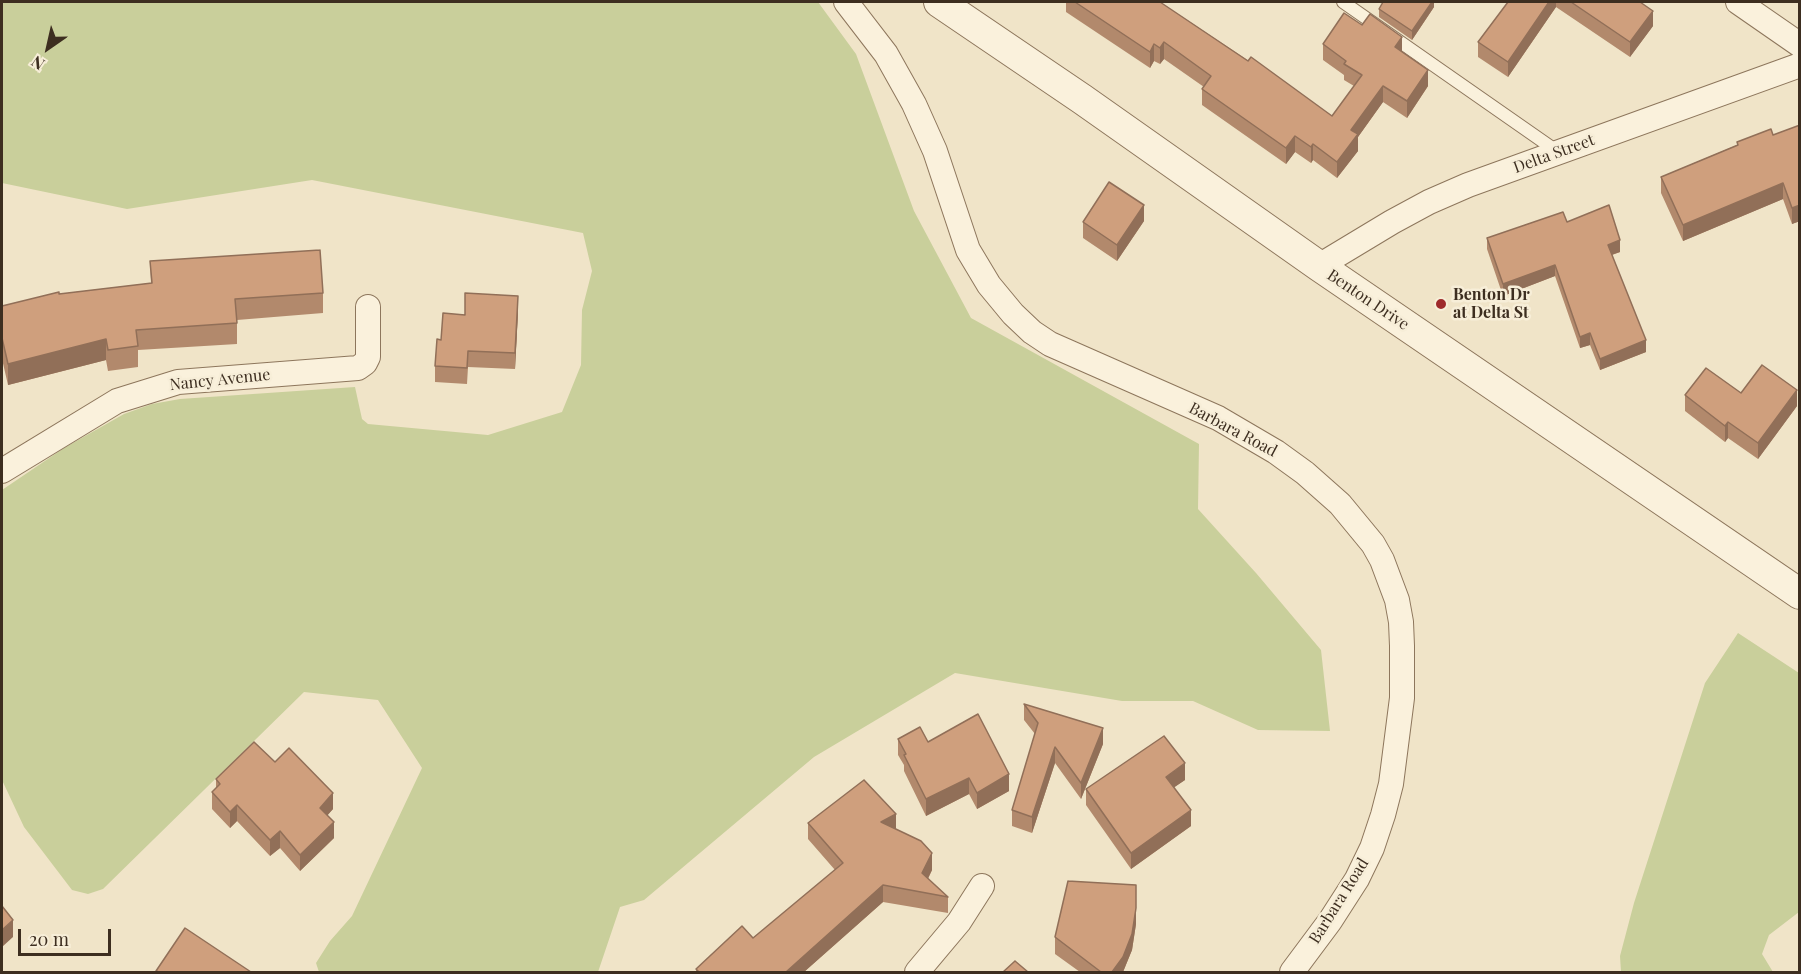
<!DOCTYPE html>
<style>
body{margin:0}
#map{position:relative;width:1801px;height:974px;overflow:hidden;background:#f0e4c8;font-family:"Playfair Display",serif}
canvas{display:block}
.frame{position:absolute;inset:0;border:3px solid #3d2e20;pointer-events:none}
.north{position:absolute;left:18px;top:18px;width:60px;height:60px;-webkit-text-stroke:4px #f7eed8;paint-order:stroke;rotate:214deg;font-size:16px;font-weight:700;line-height:24px;text-align:center;color:#3d2e20}
.north::after{content:'';display:block;margin:auto;width:21px;height:27px;background:#3d2e20;clip-path:polygon(50% 0,100% 100%,50% 72%,0 100%)}
.scale{position:absolute;left:18px;top:929px;width:93px;height:27px;box-sizing:border-box;border:3px solid #3d2e20;border-top:0;padding-left:8px;font-size:18px;line-height:21px;white-space:nowrap;color:#3d2e20;-webkit-text-stroke:4px #f7eed8;paint-order:stroke}
</style>
<div id="map">
<canvas width="1801" height="974"></canvas>
<div class="frame"></div>
<div class="north">N</div>
<div class="scale">20 m</div>
</div>
<script>
const c = document.querySelector('canvas').getContext('2d');
c.lineJoin = 'round';
function fillPath(path, color) {
  c.fillStyle = color;
  c.fill(path, 'evenodd');
}
function toPath(rows) {
  const path = new Path2D();
  for (const r of rows) {
    path.moveTo(r[0], r[1]);
    for (let i = 2; i < r.length; i += 2) path.lineTo(r[i], r[i + 1]);
  }
  return path;
}
function stroke(path, color, width, dash) {
  c.strokeStyle = color;
  c.lineWidth = width;
  c.lineCap = dash ? 'butt' : 'round';
  c.setLineDash(dash || []);
  c.stroke(path);
}
function write(font, color, halo, rows, align = 'center') {
  c.font = font + ' "Playfair Display",serif';
  c.lineWidth = 5;
  c.setLineDash([]);
  c.textBaseline = 'middle';
  c.strokeStyle = halo;
  c.fillStyle = color;
  for (const [text, x, y, turn = 0] of rows) {
    c.save();
    c.translate(x, y);
    c.rotate((+turn || 0) * Math.PI / 180);
    c.textAlign = isNaN(turn) ? turn : align;
    if (halo) c.strokeText(text, 0, 0);
    c.fillText(text, 0, 0);
    c.restore();
  }
}
const green = toPath([
 [2,2,818,2,856,54,914,211,971,318,1199,444,1198,509,1256,573,1321,650,1330,731,1258,730,1193,701,1122,701,955,673,814,757,644,900,620,907,598,972,319,972,316,963,330,941,352,916,422,768,378,700,304,692,103,889,88,894,72,890,24,827,2,780,2,490,64,448,124,414,152,404,180,399,355,387,362,419,368,424,488,435,562,412,581,365,582,310,592,271,583,233,312,180,127,209,2,183],
 [1738,633,1799,673,1799,912,1769,935,1762,954,1773,972,1621,972,1620,956,1634,903,1705,683]
]);
const service = toPath([
 [1343,2,1558,152]
]);
const minor = toPath([
 [846,2,886,54,914,104,935,151,968,250,989,285,1013,314,1032,332,1050,344,1218,418,1276,452,1305,473,1340,504,1373,544,1382,560,1397,600,1401,622,1402,646,1402,698,1391,784,1383,815,1372,848,1357,879,1330,921,1292,972],
 [1738,2,1800,45],
 [1319,266,1392,222,1429,202,1468,185,1800,65],
 [2,471,117,401,178,382,358,368,365,363,368,357,368,307],
 [917,972,959,922,982,886]
]);
const tertiary = toPath([
 [939,2,1082,99,1319,266,1800,594]
]);
const wall = toPath([
 [1066,2,1160,2,1332,116,1354,86,1344,80,1344,75,1323,60,1323,44,1402,52,1428,86,1407,118,1383,102,1358,137,1358,151,1337,178,1313,160,1311,163,1295,152,1286,164,1202,105,1202,89,1204,87,1164,59,1160,64,1154,61,1150,68,1066,12],
 [1434,2,1434,7,1412,40,1379,17,1379,9],
 [1508,2,1640,2,1653,26,1630,57,1556,7,1508,77,1478,57,1478,42],
 [1800,125,1800,221,1792,224,1783,199,1683,241,1661,193,1661,177,1737,145,1737,142,1773,135],
 [1144,221,1117,261,1083,238,1083,222],
 [1567,222,1620,252,1612,255,1646,352,1600,370,1590,345,1580,348,1555,276,1503,296,1487,249,1487,238],
 [150,261,323,293,323,313,237,320,237,344,138,350,138,367,108,371,106,360,8,385,2,359,2,306,59,294,151,283],
 [518,312,515,369,468,367,467,384,435,382,435,366,441,340,465,315],
 [1741,393,1797,406,1758,459,1728,438,1725,442,1685,411,1685,395],
 [1024,704,1103,744,1081,799,1055,763,1032,833,1012,826,1012,810,1035,734,1024,720],
 [898,739,928,742,1009,791,977,809,969,794,926,816,904,771,904,765,898,755],
 [275,762,333,809,327,815,334,838,300,871,280,848,270,856,237,821,230,828,212,809,212,792,216,788,216,779],
 [1185,780,1174,787,1191,826,1131,869,1086,805,1086,789],
 [808,823,896,829,932,870,928,879,948,897,948,913,883,902,804,972,696,972,696,969,753,938,835,870,808,839],
 [1136,924,1132,950,1123,972,1080,972,1055,954,1055,937]
]);
const shadedWall = toPath([
 [1432,2,1434,2,1434,7,1412,40,1412,31],
 [1549,2,1556,2,1556,7,1508,77,1508,62],
 [1653,11,1653,26,1630,57,1630,42],
 [1402,37,1402,53,1395,47],
 [1164,42,1164,59,1160,64,1160,48],
 [1154,44,1154,61,1150,68,1150,52],
 [1428,70,1428,86,1407,118,1407,101],
 [1383,86,1383,102,1358,137,1358,151,1337,178,1337,162,1351,130],
 [1295,136,1295,152,1286,164,1286,148],
 [1313,144,1313,160,1311,163,1311,147],
 [1783,183,1783,199,1683,241,1683,225],
 [1144,205,1144,221,1117,261,1117,245],
 [1800,205,1800,221,1792,224,1792,208],
 [1620,240,1620,252,1608,256,1608,245],
 [1555,265,1555,276,1503,296,1503,284],
 [518,296,518,312,515,369,515,353],
 [1590,333,1590,345,1580,348,1580,337],
 [106,339,106,360,8,385,8,364],
 [1646,340,1646,352,1600,370,1600,359],
 [1797,390,1797,406,1758,459,1758,443],
 [1728,422,1728,438,1725,442,1725,426],
 [1103,728,1103,744,1081,799,1081,783],
 [1055,747,1055,763,1032,833,1032,817],
 [1185,763,1185,780,1166,793,1166,777],
 [1009,774,1009,791,977,809,977,793],
 [969,778,969,794,926,816,926,799],
 [333,793,333,809,320,824,320,808],
 [237,805,237,821,230,828,230,812],
 [1191,810,1191,826,1131,869,1131,853],
 [896,814,896,830,881,822],
 [334,822,334,838,300,871,300,855],
 [280,831,280,848,270,856,270,840],
 [932,853,932,870,922,890,922,873],
 [883,885,883,902,804,972,786,972],
 [1136,885,1136,924,1132,950,1123,972,1112,972],
 [13,920,13,937,2,947,2,930]
]);
const building = toPath([
 [1075,2,1160,2,1248,61,1251,57,1332,116,1362,75,1344,64,1346,61,1323,44,1344,13,1362,25,1370,14,1402,37,1395,47,1428,70,1407,101,1383,86,1351,130,1358,134,1337,162,1313,144,1311,147,1295,136,1286,148,1202,89,1211,76,1164,42,1160,48,1154,44,1150,52,1075,2],
 [1383,2,1432,2,1412,31,1379,9,1383,2],
 [1508,2,1549,2,1508,62,1478,42,1508,2],
 [1571,2,1640,2,1653,11,1630,42,1571,2],
 [1800,125,1800,205,1792,208,1783,183,1683,225,1661,177,1738,145,1737,142,1771,129,1773,135,1800,125],
 [1109,182,1144,205,1117,245,1083,222,1109,182],
 [1609,205,1620,240,1608,245,1646,340,1600,359,1590,333,1580,337,1555,265,1503,284,1487,238,1563,212,1567,222,1609,205],
 [320,250,323,293,235,299,237,323,136,330,138,346,108,350,106,339,8,364,2,338,2,306,59,292,59,294,152,283,150,261,320,250],
 [465,293,518,296,515,353,468,351,467,368,435,366,437,339,441,340,443,313,465,315,465,293],
 [1762,365,1797,390,1758,443,1728,422,1725,426,1685,395,1706,368,1741,393,1762,365],
 [1024,704,1103,728,1081,783,1055,747,1032,817,1012,810,1038,723,1024,704],
 [978,714,1009,774,977,793,969,778,926,799,904,755,906,754,898,739,920,727,928,742,978,714],
 [1164,736,1185,763,1166,777,1191,810,1131,853,1086,789,1164,736],
 [254,742,275,762,289,748,333,793,320,808,334,822,300,855,280,831,270,840,237,805,230,812,212,792,220,784,216,779,254,742],
 [864,780,896,814,881,822,921,841,932,853,922,873,948,897,883,885,786,972,699,972,696,969,742,926,753,938,843,863,808,823,864,780],
 [1068,881,1136,885,1136,908,1132,934,1123,957,1112,972,1101,972,1055,937,1068,881],
 [2,906,13,920,2,930,2,906],
 [185,928,251,972,159,972,156,971,185,928],
 [1015,961,1028,972,1003,972,1015,961]
]);
const markers = [
 [1441,304,6,"#9e2a2b"]
];
const streetNames = [
 ["Delta Street",1554,154,-20],
 ["Benton Drive",1368,300,34],
 ["Nancy Avenue",220,380,-6],
 ["Barbara Road",1233,430,28],
 ["Barbara Road",1339,901,-58]
];
const poiNames = [
 ["Benton Dr",1453,295],
 ["at Delta St",1453,313]
];
fillPath(green, '#c9cf9b');
stroke(service, '#8d765c', 14);
stroke(minor, '#8d765c', 26);
stroke(tertiary, '#8d765c', 32);
stroke(service, '#faf1dc', 12);
stroke(minor, '#faf1dc', 24);
stroke(tertiary, '#faf1dc', 30);
fillPath(wall, '#b2896c');
fillPath(shadedWall, '#916f58');
fillPath(building, '#cf9f7d');
stroke(building, '#916f58', 1.5);
for (const [x, y, r, color] of markers) {
  const dot = new Path2D();
  dot.arc(x, y, r, 0, 2 * Math.PI);
  c.fillStyle = color;
  c.fill(dot);
  stroke(dot, '#f7eed8', 2);
}
write('16px', '#3d2e20', '#f7eed8', streetNames);
write('bold 16px', '#3d2e20', '#f7eed8', poiNames, 'left');
</script>
